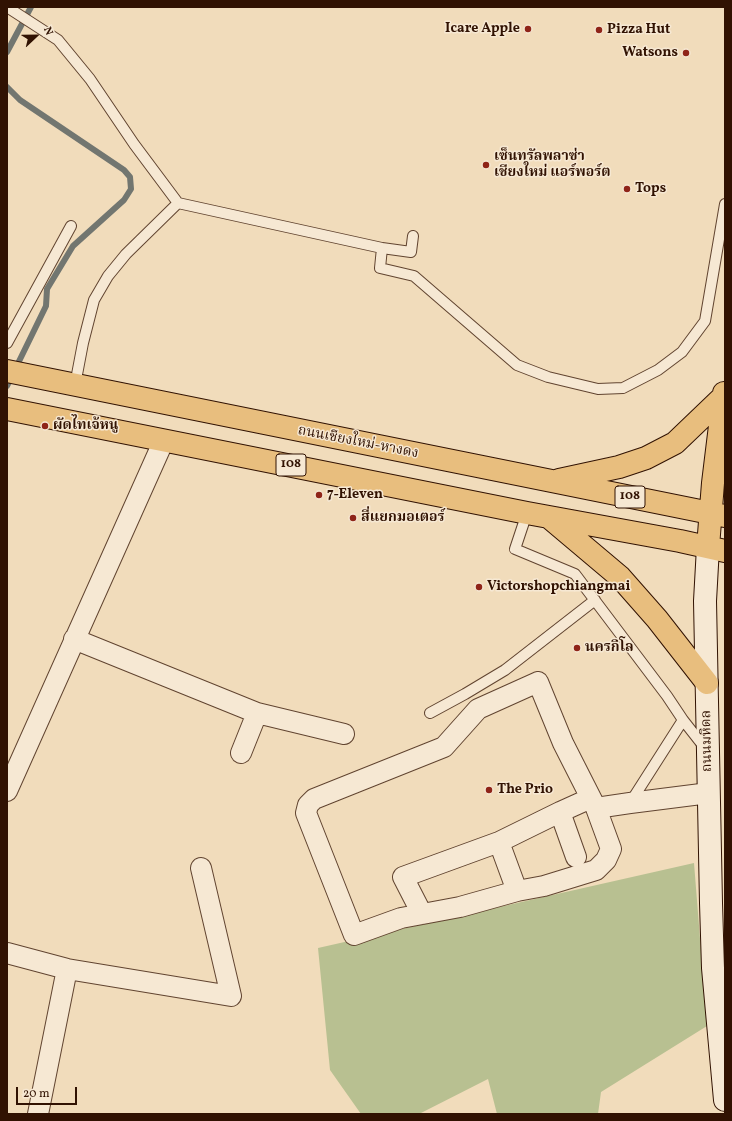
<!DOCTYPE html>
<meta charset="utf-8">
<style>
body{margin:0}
#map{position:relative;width:732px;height:1121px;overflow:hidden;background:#f1dcbb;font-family:Vollkorn,serif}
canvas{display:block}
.frame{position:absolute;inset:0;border:8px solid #311202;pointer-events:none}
.north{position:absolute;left:16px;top:16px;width:40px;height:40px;-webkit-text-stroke:3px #f6e8d3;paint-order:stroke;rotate:68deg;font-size:11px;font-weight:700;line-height:16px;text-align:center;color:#311202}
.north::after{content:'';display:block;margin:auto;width:14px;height:18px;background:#311202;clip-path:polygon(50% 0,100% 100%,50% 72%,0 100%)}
.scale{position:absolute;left:16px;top:1087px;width:61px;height:18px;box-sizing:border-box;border:2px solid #311202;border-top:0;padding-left:5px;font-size:12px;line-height:14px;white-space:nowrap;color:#311202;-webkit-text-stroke:3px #f6e8d3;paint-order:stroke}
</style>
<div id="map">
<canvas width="732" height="1121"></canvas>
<div class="frame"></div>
<div class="north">N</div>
<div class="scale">20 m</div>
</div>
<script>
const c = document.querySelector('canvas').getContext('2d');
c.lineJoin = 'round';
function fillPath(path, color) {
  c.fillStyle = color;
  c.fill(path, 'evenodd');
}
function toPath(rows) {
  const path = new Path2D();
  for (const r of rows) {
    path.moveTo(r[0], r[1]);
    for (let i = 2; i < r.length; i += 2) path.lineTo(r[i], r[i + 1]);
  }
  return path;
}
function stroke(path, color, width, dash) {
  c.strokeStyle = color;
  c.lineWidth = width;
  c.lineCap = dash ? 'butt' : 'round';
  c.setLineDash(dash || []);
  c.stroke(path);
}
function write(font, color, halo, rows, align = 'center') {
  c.font = font + ' Vollkorn,"Noto Serif Thai",serif';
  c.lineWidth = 3;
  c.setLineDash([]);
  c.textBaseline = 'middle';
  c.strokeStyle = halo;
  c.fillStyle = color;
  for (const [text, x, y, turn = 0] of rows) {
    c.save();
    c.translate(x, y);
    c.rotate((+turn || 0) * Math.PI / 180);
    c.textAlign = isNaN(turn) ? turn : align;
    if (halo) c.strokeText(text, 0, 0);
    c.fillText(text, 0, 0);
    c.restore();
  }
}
const green = toPath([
 [694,863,707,1026,601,1092,598,1114,497,1114,488,1079,419,1114,361,1114,330,1070,318,948]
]);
const stream = toPath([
 [7,52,31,7],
 [7,87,20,100,124,170,130,177,131,189,124,200,73,246,47,289,46,306,7,386]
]);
const lane = toPath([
 [7,7,58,40,90,79,134,144,178,203,126,254,108,276,94,300,83,343,75,385],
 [178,203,382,248,380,268,414,276,517,365,548,377,598,389,623,388,658,370,682,352,705,321,725,204],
 [382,248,411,252,413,236],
 [7,343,71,226],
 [527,513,515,549,575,574,667,696,683,720,705,748],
 [430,713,465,694,505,670,595,600],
 [630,803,683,720]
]);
const street = toPath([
 [74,639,257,713,344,734],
 [538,682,563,743,596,808,611,849,606,860,596,870,544,886,517,891,460,907,401,918,354,935,306,813,308,805,314,799,444,747,478,709,538,682],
 [241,753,257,713],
 [7,791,164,440],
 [596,808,630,803,709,793],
 [560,812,576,857],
 [499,842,517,891],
 [422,914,403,877,499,842,560,812,591,798],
 [7,953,67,969,231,996,201,868],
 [38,1114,67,969]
]);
const secondary = toPath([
 [708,547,705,601,711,903,713,968,725,1100]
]);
const primary = toPath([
 [7,371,725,516],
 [7,409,527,513,680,541,725,551],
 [559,480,619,467,646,458,675,443,723,397],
 [550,518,620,577,657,619,707,683],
 [708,547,713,483,724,393]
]);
const markers = [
 [528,29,4,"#8f2418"],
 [599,30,4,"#8f2418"],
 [686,53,4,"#8f2418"],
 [486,165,4,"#8f2418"],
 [627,189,4,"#8f2418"],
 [45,426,4,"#8f2418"],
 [319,495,4,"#8f2418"],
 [353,518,4,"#8f2418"],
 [479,587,4,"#8f2418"],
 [577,648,4,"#8f2418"],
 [489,790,4,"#8f2418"]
];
const shields = [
 [291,465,30],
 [630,497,30]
];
const shieldNames = [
 ["108",291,465],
 ["108",630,497]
];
const poiNames = [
 ["Icare Apple",520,29,"right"],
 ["Pizza Hut",607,30],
 ["Watsons",678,53,"right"],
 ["เซ็นทรัลพลาซ่า",494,157],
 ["เชียงใหม่ แอร์พอร์ต",494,173],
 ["Tops",635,189],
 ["ผัดไทเจ้หนู",53,426],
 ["7-Eleven",327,495],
 ["สี่แยกมอเตอร์",361,518],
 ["Victorshopchiangmai",487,587],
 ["นครกิโล",585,648],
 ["The Prio",497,790]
];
const streetNames = [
 ["ถนนเชียงใหม่-หางดง",358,443,11],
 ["ถนนมหิดล",708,741,-91]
];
fillPath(green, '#b8c091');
stroke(stream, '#727670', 6);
stroke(lane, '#614430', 12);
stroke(street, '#614430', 22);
stroke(secondary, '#311202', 24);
stroke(primary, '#311202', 24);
stroke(lane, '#f6e8d3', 10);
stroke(street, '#f6e8d3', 20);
stroke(secondary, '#f6e8d3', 22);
stroke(primary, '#e8be7e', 22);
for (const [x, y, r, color] of markers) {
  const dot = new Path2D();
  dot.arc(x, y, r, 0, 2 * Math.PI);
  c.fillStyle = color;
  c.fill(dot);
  stroke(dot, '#f6e8d3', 1.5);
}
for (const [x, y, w] of shields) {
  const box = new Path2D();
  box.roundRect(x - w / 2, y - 11, w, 22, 3);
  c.fillStyle = '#f6e8d3';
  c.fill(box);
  stroke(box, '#311202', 1);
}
write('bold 13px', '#311202', null, shieldNames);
write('bold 14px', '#311202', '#f6e8d3', poiNames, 'left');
write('14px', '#311202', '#f6e8d3', streetNames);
</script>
